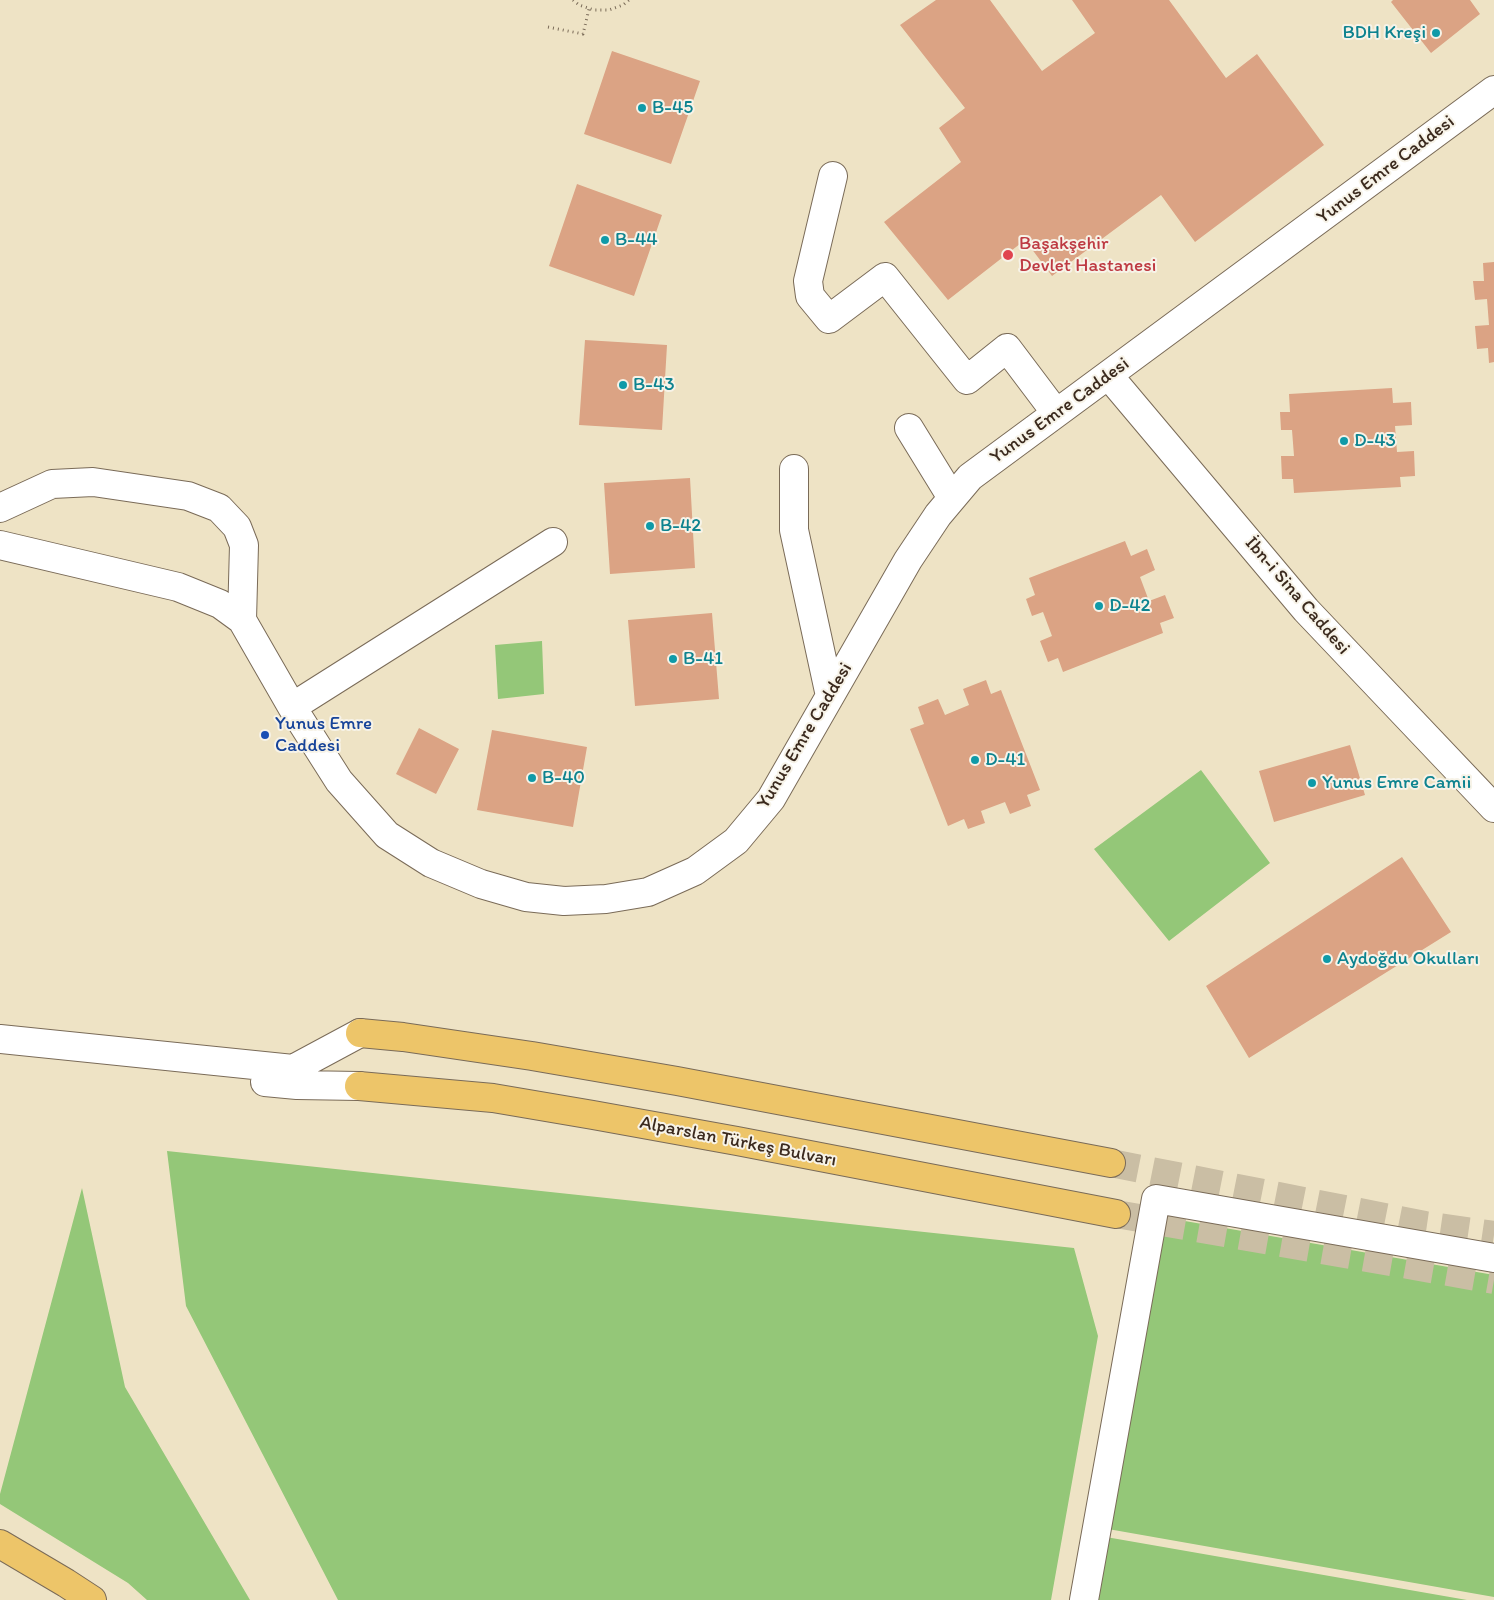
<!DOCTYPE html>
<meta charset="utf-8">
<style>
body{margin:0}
canvas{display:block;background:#eee3c5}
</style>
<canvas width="1494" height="1600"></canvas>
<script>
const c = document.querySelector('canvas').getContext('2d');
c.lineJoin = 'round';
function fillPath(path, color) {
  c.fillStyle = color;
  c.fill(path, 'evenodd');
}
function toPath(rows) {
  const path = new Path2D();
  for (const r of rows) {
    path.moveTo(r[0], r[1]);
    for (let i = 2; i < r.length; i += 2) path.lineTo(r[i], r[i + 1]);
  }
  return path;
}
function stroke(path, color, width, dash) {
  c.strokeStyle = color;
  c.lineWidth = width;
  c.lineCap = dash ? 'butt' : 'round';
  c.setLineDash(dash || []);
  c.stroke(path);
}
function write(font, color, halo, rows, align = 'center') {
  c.font = font + ' Itim,sans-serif';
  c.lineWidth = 4;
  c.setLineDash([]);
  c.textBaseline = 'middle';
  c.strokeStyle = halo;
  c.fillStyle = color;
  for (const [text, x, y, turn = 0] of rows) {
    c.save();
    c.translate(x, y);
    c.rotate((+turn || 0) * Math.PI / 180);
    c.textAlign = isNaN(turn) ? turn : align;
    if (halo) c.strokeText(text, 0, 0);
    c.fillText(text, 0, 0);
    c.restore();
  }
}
const green = toPath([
 [542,641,544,694,498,699,495,645],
 [1201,770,1270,863,1169,941,1094,849],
 [167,1151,1074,1248,1098,1336,1051,1600,338,1600,186,1306],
 [82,1188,125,1387,250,1600,147,1600,128,1583,0,1504,0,1494],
 [1162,1217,1494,1275,1494,1597,1108,1529],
 [1106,1537,1467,1600,1094,1600]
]);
const building = toPath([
 [936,0,990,0,1042,71,1095,33,1072,0,1169,0,1226,78,1257,54,1324,145,1195,242,1161,195,1052,276,1025,240,948,300,884,222,961,162,939,128,965,108,900,25],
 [1393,0,1470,0,1480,14,1431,53,1391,2],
 [612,51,700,81,671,164,584,134],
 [577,184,662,215,634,296,549,266],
 [1494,262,1494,362,1489,363,1488,348,1477,349,1475,326,1489,325,1487,299,1475,300,1473,281,1484,281,1483,263],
 [585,340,667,345,662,430,579,425],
 [1392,388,1393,403,1411,402,1412,425,1395,426,1397,452,1414,451,1415,476,1400,477,1401,487,1294,493,1293,479,1282,479,1281,456,1294,456,1292,430,1281,430,1280,412,1290,412,1289,394],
 [690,478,695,568,610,574,604,483],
 [1125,541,1131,556,1147,549,1155,570,1140,577,1149,601,1165,595,1174,618,1160,623,1163,633,1063,672,1058,658,1048,662,1040,641,1052,636,1043,612,1032,616,1026,599,1035,595,1029,578],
 [712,613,719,699,635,706,628,620],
 [986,680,991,694,1001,690,1040,790,1027,795,1031,806,1010,814,1005,802,981,811,985,823,968,829,964,819,948,826,910,729,924,724,918,707,938,699,945,715,969,705,963,689],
 [419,728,459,749,436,794,396,774],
 [492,730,587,747,573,827,477,810],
 [1350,745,1365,795,1274,822,1259,771],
 [1402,857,1451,932,1249,1058,1206,986]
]);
const majorTunnel = toPath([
 [1111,1163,1425,1225,1494,1235],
 [1116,1214,1494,1280]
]);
const path = toPath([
 [573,0,579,5,594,10,609,10,623,5,629,0],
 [548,27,583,34,589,9]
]);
const minor = toPath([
 [833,176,808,281,810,296,829,319,885,277,967,380,1007,348,1056,413],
 [1109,376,1306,610,1494,808],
 [909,428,952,498],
 [794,469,794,530,830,696],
 [0,508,52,484,93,482,188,496,219,508,237,527,244,545,242,620],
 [0,545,178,587,220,604,242,620,292,707,339,781,387,835,431,863,481,884,526,897,564,901,606,899,648,892,695,871,736,841,771,799,908,560,938,515,970,477,1494,90],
 [292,707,553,542],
 [0,1039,293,1069,360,1033],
 [265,1082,297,1085,359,1086],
 [1084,1600,1156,1199,1494,1258]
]);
const major = toPath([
 [360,1033,403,1037,532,1056,677,1081,1111,1163],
 [359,1086,493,1098,593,1115,737,1141,1116,1214]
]);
const highway = toPath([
 [0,1544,66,1583,92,1600]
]);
const markers = [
 [1436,33,5,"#0f9aa8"],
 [642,108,5,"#0f9aa8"],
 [605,240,5,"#0f9aa8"],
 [1008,255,6,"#e0444e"],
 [623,385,5,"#0f9aa8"],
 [1344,441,5,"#0f9aa8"],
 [650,526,5,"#0f9aa8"],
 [1099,606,5,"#0f9aa8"],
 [673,659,5,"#0f9aa8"],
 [265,735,5,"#1a4fb4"],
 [975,760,5,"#0f9aa8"],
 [532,778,5,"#0f9aa8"],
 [1312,783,5,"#0f9aa8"],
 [1327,959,5,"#0f9aa8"]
];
const cultureNames = [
 ["BDH Kreşi",1426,33,"right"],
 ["B-45",652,108],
 ["B-44",615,240],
 ["B-43",633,385],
 ["D-43",1354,441],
 ["B-42",660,526],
 ["D-42",1109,606],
 ["B-41",683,659],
 ["D-41",985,760],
 ["B-40",542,778],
 ["Yunus Emre Camii",1322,783],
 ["Aydoğdu Okulları",1337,959]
];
const streetNames = [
 ["Yunus Emre Caddesi",1386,170,-37],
 ["Yunus Emre Caddesi",1060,411,-36],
 ["İbn-i Sina Caddesi",1297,596,49],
 ["Yunus Emre Caddesi",805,736,-59],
 ["Alparslan Türkeş Bulvarı",738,1142,11]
];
const healthNames = [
 ["Başakşehir",1019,244],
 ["Devlet Hastanesi",1019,266]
];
const transitNames = [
 ["Yunus Emre",275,724],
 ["Caddesi",275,746]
];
fillPath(green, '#94c778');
fillPath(building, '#dba384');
stroke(majorTunnel, '#cabea4', 28, [28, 14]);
stroke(minor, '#7a6b58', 30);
stroke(major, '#7a6b58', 30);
stroke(highway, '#7a6b58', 30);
stroke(path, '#7a6b58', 3, [1, 4]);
stroke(minor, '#fff', 28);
stroke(major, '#edc569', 28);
stroke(highway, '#edc569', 28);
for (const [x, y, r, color] of markers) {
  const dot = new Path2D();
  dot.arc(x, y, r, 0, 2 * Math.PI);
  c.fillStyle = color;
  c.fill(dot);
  stroke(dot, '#f7f3e8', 2);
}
write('19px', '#0d838f', '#f7f3e8', cultureNames, 'left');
write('19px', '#3b2a1e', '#f7f3e8', streetNames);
write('19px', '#be3a42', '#f7f3e8', healthNames, 'left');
write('19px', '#164399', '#f7f3e8', transitNames, 'left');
</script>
